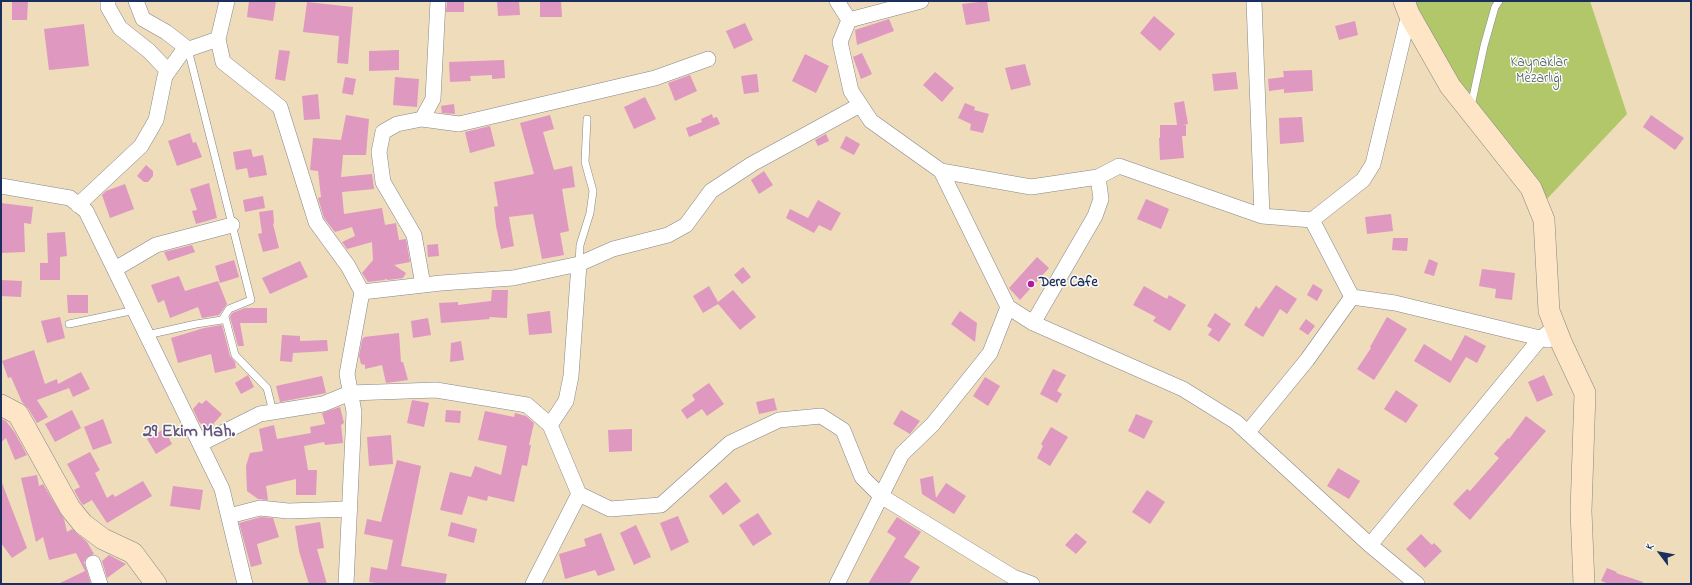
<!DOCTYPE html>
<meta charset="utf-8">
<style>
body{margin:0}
#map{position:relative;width:1692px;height:585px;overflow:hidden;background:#eedcba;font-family:"Indie Flower",sans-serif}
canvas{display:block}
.frame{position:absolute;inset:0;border:2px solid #1b2f5e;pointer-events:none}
.north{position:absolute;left:1640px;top:533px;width:40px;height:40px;-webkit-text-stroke:3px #fdfcf7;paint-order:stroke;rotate:302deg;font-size:11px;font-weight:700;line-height:16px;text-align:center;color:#1b2f5e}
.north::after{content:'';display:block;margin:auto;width:14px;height:18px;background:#1b2f5e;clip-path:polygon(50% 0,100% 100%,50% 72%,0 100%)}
</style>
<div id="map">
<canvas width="1692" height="585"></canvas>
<div class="frame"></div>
<div class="north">K</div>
</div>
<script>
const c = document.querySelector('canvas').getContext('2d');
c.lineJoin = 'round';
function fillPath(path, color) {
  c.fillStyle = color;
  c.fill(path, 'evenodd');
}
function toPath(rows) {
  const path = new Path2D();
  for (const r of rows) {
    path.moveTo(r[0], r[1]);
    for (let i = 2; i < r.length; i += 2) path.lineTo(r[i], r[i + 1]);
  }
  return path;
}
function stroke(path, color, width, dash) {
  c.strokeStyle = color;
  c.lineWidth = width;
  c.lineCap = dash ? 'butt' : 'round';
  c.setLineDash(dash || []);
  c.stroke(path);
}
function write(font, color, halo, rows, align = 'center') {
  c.font = font + ' "Indie Flower",sans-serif';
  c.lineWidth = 3;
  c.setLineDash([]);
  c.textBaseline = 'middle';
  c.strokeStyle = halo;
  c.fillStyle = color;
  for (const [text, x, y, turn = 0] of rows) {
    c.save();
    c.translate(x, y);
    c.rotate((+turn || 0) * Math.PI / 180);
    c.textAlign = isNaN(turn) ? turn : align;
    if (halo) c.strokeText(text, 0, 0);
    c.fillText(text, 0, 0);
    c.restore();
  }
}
const green = toPath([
 [1409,1,1590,1,1627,114,1546,200,1484,117,1414,15]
]);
const building = toPath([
 [12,1,28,1,27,20,12,20],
 [249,1,276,1,273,21,247,17],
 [447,1,464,1,464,12,446,12],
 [497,1,519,1,520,15,498,16],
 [540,1,561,1,562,17,540,17],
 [987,1,990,21,966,25,962,4],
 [307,2,353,7,348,64,337,63,339,36,303,32],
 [1154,16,1175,34,1160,51,1140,33],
 [889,19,894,31,857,45,855,30],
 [1355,21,1358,35,1339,40,1335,26],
 [745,23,753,40,734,49,726,31],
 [84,24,89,66,49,70,44,29],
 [279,50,290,51,285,81,275,79],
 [399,50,399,70,369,71,369,51],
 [862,53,872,74,861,79,853,57],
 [805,54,829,66,816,93,792,81],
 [504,60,505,78,492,79,492,75,470,76,471,81,450,82,449,62],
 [1025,64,1031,85,1011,90,1005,68],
 [1312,70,1313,91,1284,93,1284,89,1269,91,1268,79,1284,77,1283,71],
 [935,72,954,88,942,102,923,85],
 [1236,72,1238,89,1214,91,1212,74],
 [757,74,759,92,744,94,741,76],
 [690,75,697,91,675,101,668,83],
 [345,77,356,79,353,95,342,93],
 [395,77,419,79,417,107,393,105],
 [318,94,320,119,304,120,302,96],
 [645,97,656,119,634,129,624,107],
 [1184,101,1188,124,1183,125,1186,125,1186,136,1182,136,1184,158,1160,160,1159,138,1160,138,1160,125,1177,125,1174,103],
 [965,103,975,107,974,110,989,114,983,133,970,130,971,124,958,118],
 [454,104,455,114,442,113,441,106],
 [712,114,713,118,717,117,720,124,689,137,686,128,702,122,701,119],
 [346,115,369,119,366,155,343,155,341,177,372,174,374,189,342,192,344,214,382,208,385,225,396,223,399,240,406,239,410,262,394,265,406,273,403,278,388,280,386,279,384,280,368,282,362,273,373,260,372,242,347,249,342,242,355,236,352,227,335,232,324,218,318,198,321,197,318,171,310,170,313,138,341,140],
 [550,115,554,129,543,132,554,170,572,166,575,187,562,189,569,231,560,233,564,255,542,259,533,214,509,217,514,246,501,249,496,226,494,207,498,206,494,182,534,174,520,123],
 [1651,115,1684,138,1675,150,1643,127],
 [1302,117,1304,142,1280,144,1279,118],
 [490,126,495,146,470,153,465,132],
 [190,133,193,143,196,142,202,157,177,166,168,141],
 [826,134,829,141,818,146,815,140],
 [846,136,860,144,854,155,840,148],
 [251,149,253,157,263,155,267,175,249,178,247,168,236,170,233,152],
 [146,165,153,171,153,176,148,182,144,182,137,176],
 [764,171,773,185,759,194,751,180],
 [209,183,217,218,196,224,192,211,197,210,190,189],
 [125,184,134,209,110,218,102,195,106,191],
 [263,196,265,208,245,212,243,200],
 [1146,199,1169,209,1161,229,1137,219],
 [818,200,841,213,831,231,819,225,814,233,786,218,790,209,808,218],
 [1,203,33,207,31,224,24,223,25,252,1,253],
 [273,210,274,223,273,224,279,248,263,252,258,234,262,233,259,212],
 [1391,214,1393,231,1367,234,1365,217],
 [65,232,67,256,60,257,60,280,40,280,40,263,48,263,47,233],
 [1393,238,1408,238,1407,251,1392,250],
 [438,244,439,256,428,257,427,245],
 [192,245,195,252,168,261,164,252],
 [1037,257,1049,268,1020,300,1009,288],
 [1429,259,1438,263,1434,276,1424,273],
 [234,260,239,277,220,283,215,266],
 [300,261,308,277,270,294,262,278],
 [743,267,751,277,742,284,734,275],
 [1482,269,1515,273,1512,300,1495,298,1496,289,1479,286],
 [179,276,185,291,218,281,227,304,219,315,202,318,198,307,170,318,164,300,158,303,151,285],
 [1,280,22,281,21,297,1,296],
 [1313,284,1323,290,1317,301,1307,295],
 [1276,285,1297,299,1287,314,1280,309,1263,337,1244,325,1256,306,1259,309],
 [709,286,718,302,733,290,756,317,740,330,718,304,703,313,693,296],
 [1144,286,1167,299,1169,295,1186,305,1170,331,1153,321,1156,317,1133,305],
 [492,290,508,290,507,318,489,317,490,319,441,323,439,303,458,302,458,305,491,301],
 [67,295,88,295,88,313,68,313],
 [245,308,267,308,267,323,240,323,244,346,238,346,230,317,232,313],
 [550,311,552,333,529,335,527,314],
 [960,311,977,323,975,342,951,324],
 [1215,313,1231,324,1219,342,1208,335,1212,329,1207,326],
 [60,317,65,338,47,343,41,321],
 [1387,317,1407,329,1374,380,1357,369,1371,348,1370,347],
 [428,318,431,335,413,338,411,321],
 [1306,319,1315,326,1308,335,1299,329],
 [222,325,230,356,235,362,236,368,215,373,211,354,178,363,171,338,204,328],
 [399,333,401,362,403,362,408,380,386,383,382,365,365,369,365,365,361,364,359,356,362,340,364,337],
 [282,335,300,336,300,341,327,340,328,351,293,353,292,362,280,361],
 [1465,335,1486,346,1477,363,1466,357,1450,383,1414,361,1424,344,1451,361],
 [461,341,464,360,450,362,451,343],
 [34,350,45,384,57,379,58,384,81,372,90,389,73,397,69,388,37,400,48,417,37,423,28,408,22,402,11,377,8,378,2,361],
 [1053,369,1066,375,1057,391,1062,394,1057,403,1040,394],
 [248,375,254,387,241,394,235,383],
 [1544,375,1553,395,1537,402,1528,382],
 [322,376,326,393,280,402,276,386],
 [985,377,1000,386,988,406,973,396],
 [709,383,724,404,707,416,702,409,687,419,681,410,695,400,692,395],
 [1396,390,1418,405,1406,423,1384,409],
 [774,398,777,410,759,414,756,402],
 [206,400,222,414,208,430,199,422,193,409,199,402,202,404],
 [412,400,429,403,424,427,407,423],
 [340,407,344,423,341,425,343,443,325,445,324,442,304,446,308,470,317,470,316,495,296,495,296,479,266,486,268,500,258,499,247,491,246,466,250,453,263,451,259,429,274,425,277,439,311,433,310,427,325,424,322,413],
 [72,410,81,428,55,442,45,424],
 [446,410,461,411,460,423,445,422],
 [901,410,920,421,910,434,893,424],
 [485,411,514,417,515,413,526,416,534,423,529,445,531,445,527,466,522,465,514,502,488,496,487,501,468,496,462,515,440,510,450,472,471,477,475,466,501,475,507,446,478,440],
 [1136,414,1153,421,1144,439,1128,431],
 [1526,416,1546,431,1470,520,1453,504,1467,489,1470,491,1499,458,1494,454,1508,438,1509,439],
 [1,419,6,421,15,433,27,455,15,460,6,438,1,442],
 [103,419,112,443,93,450,84,427],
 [1051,427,1068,437,1050,466,1037,458,1043,446,1041,444],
 [164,429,172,444,156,454,147,439],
 [632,429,632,451,609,452,608,430],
 [391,435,393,464,369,466,367,437],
 [90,452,100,470,95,473,107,498,113,494,115,497,143,481,152,496,107,523,92,500,83,505,80,501,74,490,80,487,67,464],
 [397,460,421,466,401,566,447,574,445,584,383,584,369,582,371,567,387,570,393,540,364,534,367,519,381,522],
 [1338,468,1360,481,1349,499,1327,486],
 [37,475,39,486,43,484,64,519,67,532,72,529,87,542,94,554,87,557,84,562,91,584,58,584,85,571,76,553,49,560,43,537,36,542,21,478],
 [933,476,936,498,946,483,966,496,954,514,922,494,920,479],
 [726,482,741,501,723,515,709,496],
 [2,483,27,548,12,558,1,543],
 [173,486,203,490,200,510,170,506],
 [1147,490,1165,502,1150,524,1132,512],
 [758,513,772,534,753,546,739,525],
 [678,516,689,542,671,551,660,523],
 [261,517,273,518,279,537,257,544,262,564,251,567,239,523],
 [897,517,921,532,904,557,920,567,909,584,868,584,896,538,887,532],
 [320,522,324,548,317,549,327,584,309,584,299,551,295,526],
 [451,522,477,529,474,543,448,536],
 [636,525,651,557,634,565,620,533],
 [601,533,615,570,598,576,595,570,565,579,559,554,586,546,584,539],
 [1076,533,1087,542,1076,554,1065,545],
 [1421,534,1432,545,1434,543,1442,551,1425,568,1406,549],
 [109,555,126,564,107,578,102,561],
 [1607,568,1617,572,1616,573,1643,582,1642,584,1609,584,1601,581]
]);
const lane = toPath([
 [1471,106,1484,46,1495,7,1499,1],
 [579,264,580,245,590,213,593,191,585,162,587,119],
 [225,317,235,355,267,388,273,412],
 [69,324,135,310],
 [147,335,196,324,222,320,229,309,251,300,188,49]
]);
const street = toPath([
 [108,1,108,7,120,28,149,51,168,71],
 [136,1,143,19,166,32,188,49],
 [227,1,218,39,223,62,280,107,316,222,348,266,362,292,347,374,354,412,346,584],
 [837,1,849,20],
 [921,1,849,20,840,42,851,91,871,121,941,171,1008,307,1033,323,1183,389,1236,422,1370,545,1417,584],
 [1254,1,1262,216],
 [422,119,459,124,655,78,708,59],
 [941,171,1031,187,1098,177,1119,166,1262,216,1312,220,1363,180,1373,164,1409,14],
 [1,186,70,198,86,211,222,489,245,584],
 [78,205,141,146,156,120,165,76,183,51,218,39],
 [1312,220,1352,297],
 [115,269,156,245,232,225],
 [423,285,414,235,383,182,379,152,383,132,397,124,422,119,433,99,438,1],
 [362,292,441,283,513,278,579,264,613,249,668,235,686,225,711,191,752,164,860,105],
 [1352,297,1395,303,1548,340],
 [1033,323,1095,216,1101,199,1098,177],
 [550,425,566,401,571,376,579,264],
 [1248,432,1307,360,1352,297],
 [200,444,260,414,323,404,350,393,436,390,527,405,550,425,579,494,610,509,661,505,730,443,779,420,821,416,843,430,862,477,881,496,1013,577,1032,584],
 [229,516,260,508,288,511,350,509],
 [1370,545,1540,339,1555,327],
 [93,563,100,584],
 [533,584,579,494],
 [837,584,902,454,933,424,990,353,1008,307]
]);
const secondary = toPath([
 [1404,1,1409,14,1450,86,1531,188,1544,220,1549,311,1562,344,1585,393,1581,511,1584,584],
 [1,405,18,414,70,508,83,524,103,539,133,553,156,584]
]);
const markers = [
 [1031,284,4,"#b5179e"]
];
const parkNames = [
 ["Kaynaklar",1539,64],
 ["Mezarlığı",1539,80]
];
const poiNames = [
 ["Dere Cafe",1039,284]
];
const districtNames = [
 ["29 Ekim Mah.",189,433]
];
fillPath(green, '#b2c66a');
fillPath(building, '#df98bf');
stroke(lane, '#84868c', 8);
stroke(street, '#84868c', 16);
stroke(secondary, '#84868c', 22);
stroke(lane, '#fff', 7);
stroke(street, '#fff', 15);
stroke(secondary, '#fde5c5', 21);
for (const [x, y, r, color] of markers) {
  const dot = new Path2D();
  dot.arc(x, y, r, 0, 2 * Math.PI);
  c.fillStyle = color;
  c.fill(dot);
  stroke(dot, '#fdfcf7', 1.5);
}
write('14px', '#485c62', '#fdfcf7', parkNames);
write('bold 14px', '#1b2f5e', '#fdfcf7', poiNames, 'left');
write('bold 18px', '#605480', '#fdfcf7', districtNames);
</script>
